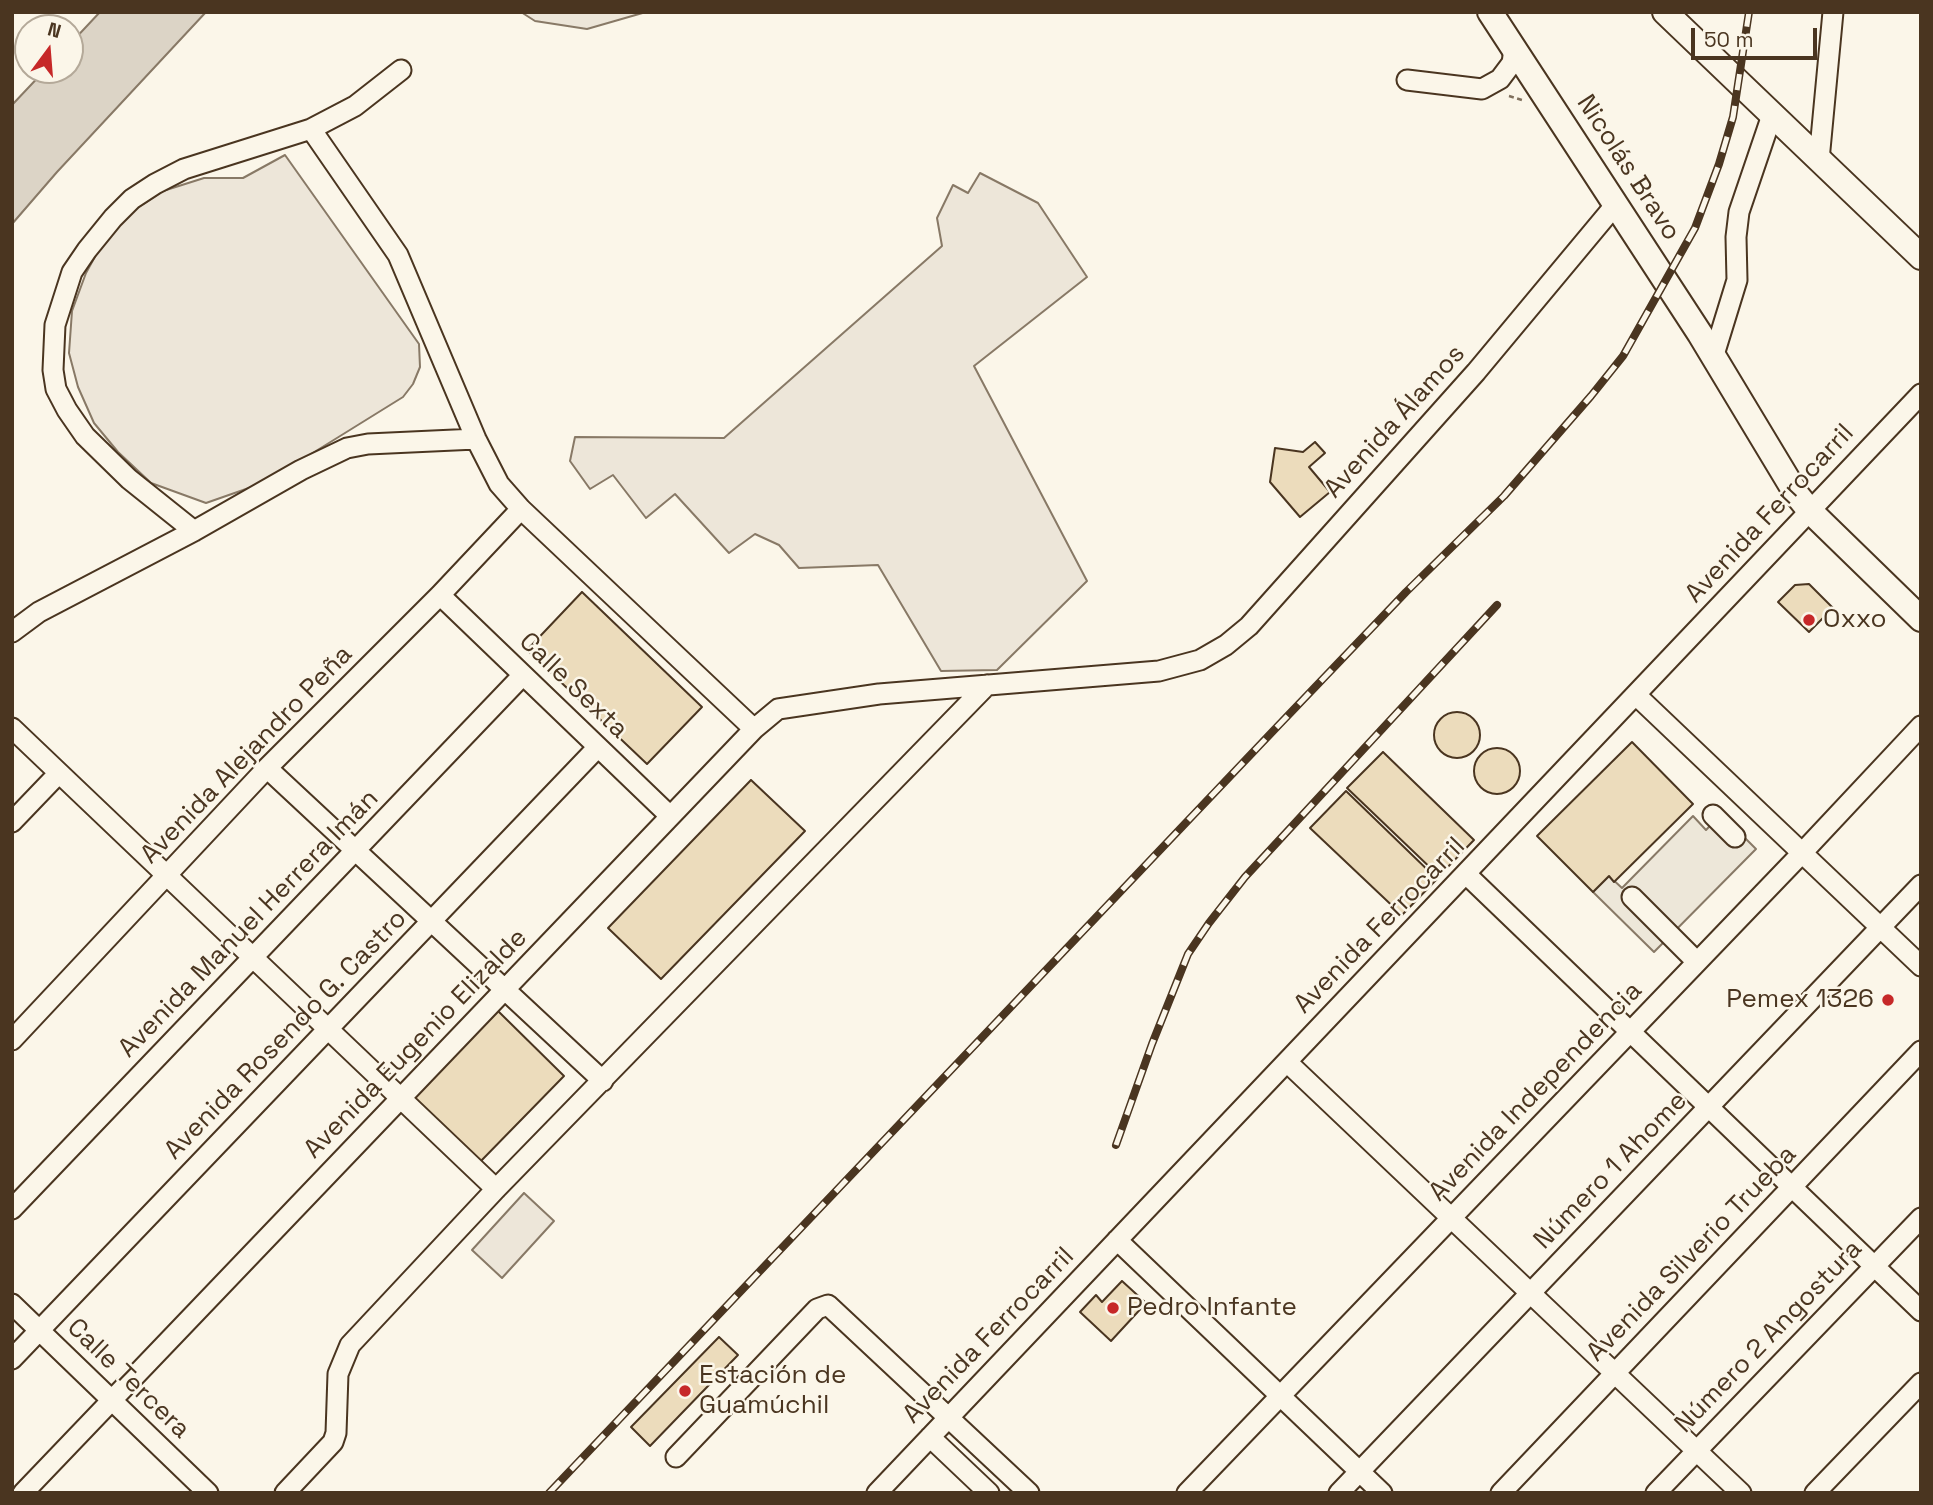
<!DOCTYPE html>
<meta charset="utf-8">
<style>
body{margin:0}
#map{position:relative;width:1933px;height:1505px;overflow:hidden;background:#fbf6e9;font-family:"Space Grotesk",sans-serif}
canvas{display:block}
.frame{position:absolute;inset:0;border:14px solid #4a3520;pointer-events:none}
.north{position:absolute;left:14px;top:14px;width:70px;height:70px;box-sizing:border-box;background:#fbf6e9;border:2px solid #b4a999;border-radius:50%;rotate:16deg;font-size:19px;font-weight:700;line-height:28px;text-align:center;color:#4a3520}
.north::after{content:'';display:block;margin:auto;width:24px;height:32px;background:#c62828;clip-path:polygon(50% 0,100% 100%,50% 72%,0 100%)}
.scale{position:absolute;left:1691px;top:28px;width:126px;height:32px;box-sizing:border-box;border:4px solid #4a3520;border-top:0;padding-left:9px;font-size:21px;line-height:24px;white-space:nowrap;color:#4a3520;-webkit-text-stroke:5px #fbf6e9;paint-order:stroke}
</style>
<div id="map">
<canvas width="1933" height="1505"></canvas>
<div class="frame"></div>
<div class="north">N</div>
<div class="scale">50 m</div>
</div>
<script>
const c = document.querySelector('canvas').getContext('2d');
c.lineJoin = 'round';
function fillPath(path, color) {
  c.fillStyle = color;
  c.fill(path, 'evenodd');
}
function toPath(rows) {
  const path = new Path2D();
  for (const r of rows) {
    if (r.length === 3) {
      path.moveTo(r[0] + r[2], r[1]);
      path.arc(r[0], r[1], r[2], 0, 2 * Math.PI);
      continue;
    }
    path.moveTo(r[0], r[1]);
    for (let i = 2; i < r.length; i += 2) path.lineTo(r[i], r[i + 1]);
  }
  return path;
}
function stroke(path, color, width, dash) {
  c.strokeStyle = color;
  c.lineWidth = width;
  c.lineCap = dash ? 'butt' : 'round';
  c.setLineDash(dash || []);
  c.stroke(path);
}
function write(font, color, halo, rows, align = 'center') {
  c.font = font + ' "Space Grotesk",sans-serif';
  c.lineWidth = 5;
  c.setLineDash([]);
  c.textBaseline = 'middle';
  c.strokeStyle = halo;
  c.fillStyle = color;
  for (const [text, x, y, turn = 0] of rows) {
    c.save();
    c.translate(x, y);
    c.rotate((+turn || 0) * Math.PI / 180);
    c.textAlign = isNaN(turn) ? turn : align;
    if (halo) c.strokeText(text, 0, 0);
    c.fillText(text, 0, 0);
    c.restore();
  }
}
const green = toPath([
 [521,12,646,12,587,29,535,21,521,12],
 [285,155,419,344,420,367,413,384,403,397,266,482,206,503,151,483,118,452,94,423,78,387,69,353,72,311,86,273,103,242,128,214,163,191,204,178,243,178,285,155],
 [980,173,1038,203,1087,277,974,366,1087,581,997,670,941,671,878,565,799,568,779,545,755,534,729,553,675,494,646,518,613,475,590,489,570,461,575,437,724,438,942,246,937,218,953,185,968,193,980,173],
 [524,1193,554,1221,502,1278,472,1250,524,1193]
]);
const parking = toPath([
 [1721,814,1756,849,1654,952,1593,892,1609,876,1622,888,1693,816,1706,830,1721,814]
]);
const water = toPath([
 [100,12,206,12,57,172,12,224,12,105,45,70,70,70,70,44,100,12]
]);
const building = toPath([
 [1315,442,1325,453,1309,467,1330,492,1300,517,1270,482,1275,448,1303,452,1315,442],
 [1809,584,1833,608,1809,632,1778,602,1795,585,1809,584],
 [582,592,702,707,647,764,527,650,582,592],
 [1457,735,23],
 [1632,742,1693,804,1614,882,1609,876,1593,892,1537,836,1632,742],
 [1497,771,23],
 [1383,752,1474,840,1439,876,1347,788,1383,752],
 [751,780,805,831,661,979,608,928,751,780],
 [1346,791,1437,879,1402,915,1310,828,1346,791],
 [498,1011,564,1076,478,1164,412,1099,498,1011],
 [1122,1281,1146,1303,1111,1341,1080,1312,1096,1295,1102,1302,1122,1281],
 [719,1337,738,1355,650,1446,631,1427,719,1337]
]);
const path = toPath([
 [1509,96,1522,100]
]);
const minor = toPath([
 [1407,80,1482,89,1500,79,1512,63,1514,49],
 [311,129,398,255,476,439,499,484,521,509,754,729],
 [1819,160,1833,12],
 [1713,358,1737,280,1736,237,1739,212,1772,115],
 [194,531,129,479,85,436,67,410,56,389,53,370,55,325,72,272,87,250,113,218,132,199,155,184,184,169,311,129,355,106,401,70],
 [440,595,670,816],
 [12,632,39,612,194,531,301,470,347,448,368,444,476,439],
 [1636,695,1921,966],
 [12,728,496,1189],
 [267,768,603,1081],
 [1713,815,1735,837],
 [12,822,59,773],
 [1466,874,1921,1311],
 [1632,897,1697,962],
 [12,1040,267,768,440,595,521,509],
 [1287,1062,1741,1493],
 [12,1209,523,675],
 [1117,1240,1382,1493],
 [12,1304,208,1493],
 [12,1359,598,747],
 [930,1437,989,1493],
 [676,1457,817,1309,828,1305,1029,1493],
 [23,1493,754,729,778,709,879,694,1159,671,1200,660,1226,645,1249,626,1476,372,1616,204],
 [285,1493,333,1442,336,1433,338,1374,350,1345,496,1189,987,685],
 [877,1493,1921,394],
 [1187,1493,1802,853,1921,726],
 [1339,1493,1921,885],
 [1501,1493,1921,1051],
 [1656,1493,1921,1218],
 [1815,1493,1921,1383]
]);
const major = toPath([
 [1490,12,1700,334,1797,495,1810,511,1921,619],
 [1665,12,1921,257]
]);
const rail = toPath([
 [1116,1145,1152,1044,1188,954,1209,923,1245,877,1497,605],
 [549,1493,1275,729,1406,592,1504,496,1591,396,1623,356,1695,228,1719,164,1733,117,1749,12]
]);
const markers = [
 [1809,620,7,"#c62828"],
 [1888,1000,7,"#c62828"],
 [1113,1308,7,"#c62828"],
 [685,1391,7,"#c62828"]
];
const streetNames = [
 ["Nicolás Bravo",1628,168,57],
 ["Avenida Álamos",1395,422,-48],
 ["Avenida Ferrocarril",1770,514,-47],
 ["Calle Sexta",573,686,44],
 ["Avenida Alejandro Peña",247,755,-46],
 ["Avenida Manuel Herrera Imán",249,924,-46],
 ["Avenida Ferrocarril",1380,926,-46],
 ["Avenida Rosendo G. Castro",286,1035,-46],
 ["Avenida Eugenio Elizalde",416,1044,-46],
 ["Avenida Independencia",1536,1092,-46],
 ["Número 1 Ahome",1611,1171,-46],
 ["Avenida Silverio Trueba",1692,1254,-46],
 ["Avenida Ferrocarril",989,1336,-46],
 ["Número 2 Angostura",1769,1337,-46],
 ["Calle Tercera",128,1379,44]
];
const poiNames = [
 ["Oxxo",1823,620],
 ["Pemex 1326",1874,1000,"right"],
 ["Pedro Infante",1127,1308],
 ["Estación de",699,1376],
 ["Guamúchil",699,1406]
];
fillPath(green, '#ede6d9');
stroke(green, '#887966', 2);
fillPath(parking, '#ede7d9');
stroke(parking, '#887966', 2);
fillPath(water, '#dcd4c6');
stroke(water, '#887966', 2);
fillPath(building, '#ecdcbc');
stroke(building, '#4a3520', 2);
stroke(minor, '#4a3520', 23);
stroke(major, '#4a3520', 28);
stroke(path, '#7f6f5c', 2.5, [5, 3.5]);
stroke(minor, '#fbf6e9', 19);
stroke(major, '#fbf6e9', 24);
stroke(rail, '#4a3520', 8);
stroke(rail, '#fbf6e9', 5, [16]);
for (const [x, y, r, color] of markers) {
  const dot = new Path2D();
  dot.arc(x, y, r, 0, 2 * Math.PI);
  c.fillStyle = color;
  c.fill(dot);
  stroke(dot, '#fbf6e9', 2.5);
}
write('26px', '#4a3520', '#fbf6e9', streetNames);
write('26px', '#4a3520', '#fbf6e9', poiNames, 'left');
</script>
